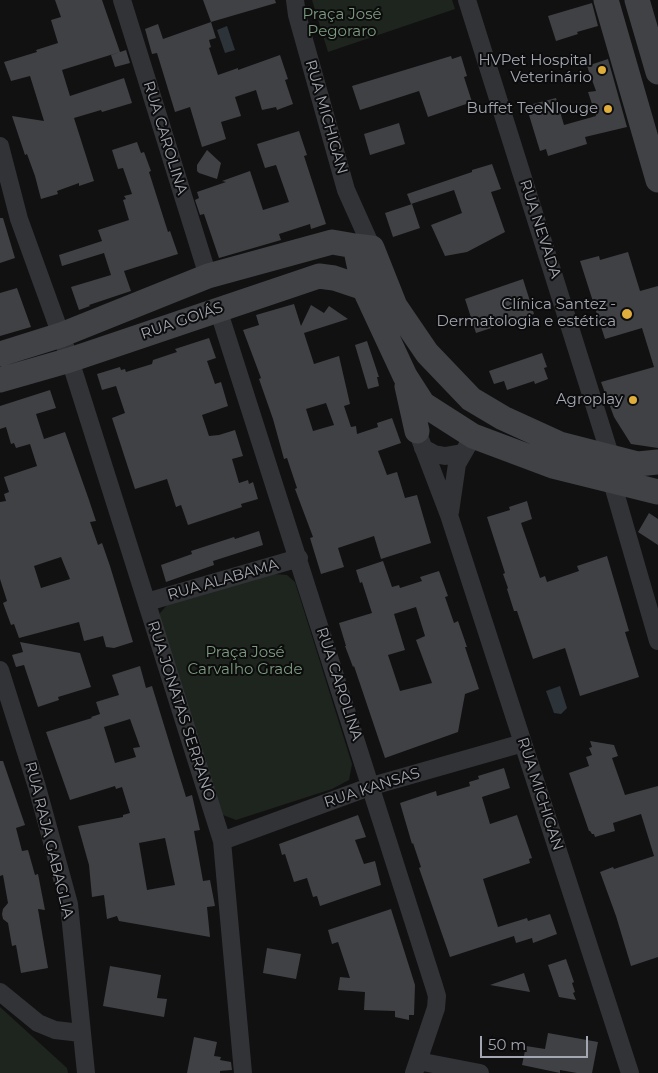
<!DOCTYPE html>
<meta charset="utf-8">
<style>
body{margin:0}
#map{position:relative;width:658px;height:1073px;overflow:hidden;background:#111112;font-family:Montserrat,sans-serif}
canvas{display:block}
.scale{position:absolute;left:480px;top:1036px;width:108px;height:22px;box-sizing:border-box;border:2px solid #a3a7b1;border-top:0;padding-left:6px;font-size:15px;line-height:18px;white-space:nowrap;color:#a3a7b1;-webkit-text-stroke:4px #0c0c0d;paint-order:stroke}
</style>
<div id="map">
<canvas width="658" height="1073"></canvas>
<div class="scale">50 m</div>
</div>
<script>
const c = document.querySelector('canvas').getContext('2d');
c.lineJoin = 'round';
function fillPath(path, color) {
  c.fillStyle = color;
  c.fill(path, 'evenodd');
}
function toPath(rows) {
  const path = new Path2D();
  for (const r of rows) {
    path.moveTo(r[0], r[1]);
    for (let i = 2; i < r.length; i += 2) path.lineTo(r[i], r[i + 1]);
  }
  return path;
}
function stroke(path, color, width, dash) {
  c.strokeStyle = color;
  c.lineWidth = width;
  c.lineCap = dash ? 'butt' : 'round';
  c.setLineDash(dash || []);
  c.stroke(path);
}
function write(font, color, halo, rows, align = 'center') {
  c.font = font + ' Montserrat,sans-serif';
  c.lineWidth = 4;
  c.setLineDash([]);
  c.textBaseline = 'middle';
  c.strokeStyle = halo;
  c.fillStyle = color;
  for (const [text, x, y, turn = 0] of rows) {
    c.save();
    c.translate(x, y);
    c.rotate((+turn || 0) * Math.PI / 180);
    c.textAlign = isNaN(turn) ? turn : align;
    if (halo) c.strokeText(text, 0, 0);
    c.fillText(text, 0, 0);
    c.restore();
  }
}
const green = toPath([
 [312,0,452,0,455,9,328,52],
 [274,574,287,575,295,582,352,764,349,780,332,789,236,820,223,815,216,807,159,626,160,613,167,605],
 [0,1007,67,1068,68,1073,0,1073]
]);
const water = toPath([
 [227,26,235,50,225,53,217,30],
 [560,686,567,708,561,714,554,713,546,691]
]);
const building = toPath([
 [55,0,102,0,120,52,62,70,70,96,124,78,132,103,102,112,101,110,74,118,94,181,79,186,79,183,57,191,58,194,41,199,35,176,27,154,25,155,12,116,44,121,30,76,11,81,4,62,37,52,36,50,58,43,51,20,61,17],
 [203,0,275,0,276,3,211,22,216,38,209,40,211,47,209,48,218,75,238,68,238,70,280,55,288,79,285,80,293,104,277,110,276,107,262,110,256,90,235,97,241,116,221,122,226,139,202,147,190,107,175,112,157,53,152,54,145,29,158,24,163,39,211,22],
 [592,3,598,26,577,32,578,34,556,41,548,16],
 [126,50,130,63,115,67,111,55],
 [451,56,452,59,461,56,467,76,464,77,472,102,428,117,419,91,360,110,352,86],
 [608,59,627,127,585,137,587,144,548,156,546,149,540,151,529,115,536,113,533,104,556,98,564,125,596,116,588,92,596,91,587,66],
 [399,123,405,144,370,155,364,134],
 [299,131,307,155,304,156,326,224,311,229,310,224,279,234,281,240,219,258,204,214,200,215,195,200,199,198,197,192,226,182,222,181,250,171,263,210,289,202,276,165,265,168,257,144],
 [137,142,141,153,144,152,151,171,149,172,168,232,170,231,178,254,124,271,131,291,89,305,90,306,79,310,71,287,111,275,104,253,62,266,59,255,102,241,98,230,129,220,123,200,126,199,124,196,132,194,123,168,118,169,112,150],
 [207,150,221,163,217,179,199,173,197,171,197,165],
 [492,164,501,189,491,192,505,232,467,252,445,256,431,225,462,213,454,190,411,204,407,194,472,172,472,170],
 [412,204,420,228,393,237,385,213],
 [0,218,3,218,15,258,0,263],
 [628,252,640,291,658,286,658,448,631,444,614,417,601,382,654,367,642,328,605,339,580,261,599,256,600,260],
 [523,279,534,314,476,333,465,299],
 [17,288,31,327,0,336,0,293],
 [294,304,301,326,311,305,324,313,329,306,348,319,304,333,314,364,339,356,350,404,344,406,351,427,356,426,357,434,378,427,377,423,392,418,401,443,378,451,387,475,397,472,405,498,417,495,431,543,381,559,374,536,338,548,344,567,321,574,310,538,313,537,295,489,297,488,287,458,284,459,273,419,259,379,261,378,243,330,259,325,256,315],
 [326,403,334,425,313,431,306,409],
 [209,338,216,358,207,361,215,384,221,382,228,406,202,415,209,436,219,435,235,430,243,456,232,459,239,483,248,480,249,484,253,482,258,499,241,504,242,507,188,525,181,505,176,507,167,479,135,489,112,418,125,413,116,386,102,390,97,374,120,367,121,370,125,369,126,372,152,364,153,360,177,352,175,349],
 [367,341,379,377,377,377,379,386,368,389,355,345],
 [542,353,547,367,544,368,548,379,535,384,534,381,507,390,504,381,494,384,489,371],
 [50,390,56,408,36,414,44,439,65,432,89,500,96,521,90,522,98,545,102,543,110,566,133,642,114,648,106,647,103,636,84,641,79,622,19,638,14,624,11,625,3,603,7,601,0,579,0,502,6,501,4,494,9,492,4,477,37,466,30,444,16,448,14,443,11,444,6,427,0,429,0,406],
 [61,557,70,579,41,588,34,566],
 [527,501,532,519,521,523,540,578,545,576,547,582,579,571,577,566,607,556,629,631,625,632,639,677,580,696,565,648,533,659,517,611,514,611,507,589,508,588,503,574,505,573,487,517,510,510,509,507],
 [649,513,658,519,658,545,638,532],
 [259,531,263,545,213,561,214,565,166,582,161,565,192,554,191,551,234,537,235,539],
 [383,561,392,587,399,585,400,588,422,581,420,577,439,571,448,596,445,597,454,623,458,621,467,647,465,647,479,689,465,694,458,732,385,758,354,666,353,667,345,646,346,646,339,623,372,613,362,582,360,583,356,570],
 [416,607,425,636,416,640,432,683,400,691,388,655,405,650,394,614],
 [20,642,80,653,91,687,58,697,59,700,38,707,24,665,16,667,12,655,23,652],
 [140,666,146,688,152,686,186,797,192,795,200,830,194,831,203,881,210,880,215,906,207,907,210,937,119,921,117,916,107,919,104,895,92,897,89,865,78,826,123,817,123,815,130,813,122,787,116,789,115,786,70,800,46,732,92,718,91,717,100,714,96,702,119,695,112,675],
 [130,719,140,747,133,748,136,757,115,763,104,727],
 [165,838,175,885,147,890,139,843],
 [590,741,614,745,618,756,612,758,625,795,658,786,658,957,631,966,616,916,600,872,613,867,614,869,654,856,641,814,613,823,615,831,595,837,594,834,592,834,590,831,589,831,569,773,589,766,586,757,592,755,589,748,592,747],
 [0,761,3,761,25,825,16,828,22,851,28,850,35,875,38,874,45,910,38,909,48,968,21,973,16,945,12,946,8,923,3,919,2,914,3,909,8,903,3,875,0,876],
 [504,768,510,788,482,797,490,824,517,815,532,858,529,859,530,863,483,879,498,927,527,918,528,921,550,914,557,934,533,943,532,938,516,943,514,936,450,957,419,868,421,867,413,843,412,844,400,803,436,791,437,796,470,786,469,782,479,779,478,776],
 [358,815,366,837,355,840,364,864,375,861,381,885,320,906,317,896,313,897,307,878,294,882,285,854,282,855,279,844],
 [391,909,415,985,414,1015,409,1015,409,1020,395,1017,395,1011,364,1010,365,992,338,990,340,977,350,978,338,942,332,944,328,930],
 [267,948,301,954,296,979,263,973],
 [566,959,574,982,572,983,575,992,573,993,576,1000,559,997,548,965],
 [110,966,161,975,157,998,167,999,164,1017,103,1006],
 [524,973,530,992,490,985],
 [548,1033,598,1042,592,1073,577,1073,560,1070,560,1073,522,1065,526,1046,545,1049],
 [194,1037,217,1042,214,1056,221,1057,220,1060,231,1062,232,1070,220,1071,220,1073,187,1073]
]);
const street = toPath([
 [122,0,208,276],
 [295,0,297,15,346,190,372,248],
 [467,0,611,458],
 [0,146,19,219,70,360,222,841,243,1073],
 [218,309,434,986,437,996,436,1008,414,1073],
 [418,421,417,431,449,515,630,1073],
 [423,448,434,454,445,456,462,453],
 [612,482,658,641],
 [450,512,457,464,473,436],
 [147,602,299,558],
 [0,670,37,787,69,904,86,1073],
 [222,841,372,786,523,743],
 [0,992,38,1023,55,1030,81,1033],
 [418,1061,480,1073]
]);
const secondary = toPath([
 [606,0,658,180],
 [637,0,658,72],
 [355,246,364,288,405,376,423,404,473,436,553,466,658,492],
 [0,354,61,335,208,276,332,242,355,246,372,248,395,306,427,353,471,399,503,418,560,444,638,464,658,462],
 [0,380,70,360,319,276,334,278,364,288],
 [407,386,417,431]
]);
const markers = [
 [602,70,5,"#dfae3c"],
 [608,109,5,"#dfae3c"],
 [627,314,6,"#dfae3c"],
 [633,400,5,"#dfae3c"]
];
const parkNames = [
 ["Praça José",342,15],
 ["Pegoraro",342,32],
 ["Praça José",245,653],
 ["Carvalho Grade",245,670]
];
const poiNames = [
 ["HVPet Hospital",592,61],
 ["Veterinário",592,78],
 ["Buffet TeeNlouge",598,109],
 ["Clínica Santez -",616,305],
 ["Dermatologia e estética",616,322],
 ["Agroplay",623,400]
];
const streetNames = [
 ["RUA MICHIGAN",326,117,74],
 ["RUA CAROLINA",165,138,73],
 ["RUA NEVADA",540,229,72],
 ["RUA GOIÁS",182,321,-19],
 ["RUA ALABAMA",223,580,-16],
 ["RUA CAROLINA",339,684,72],
 ["RUA JONATAS SERRANO",181,711,72],
 ["RUA KANSAS",372,788,-18],
 ["RUA MICHIGAN",540,794,72],
 ["RUA RAJA GABAGLIA",49,840,76]
];
fillPath(green, '#1e241e');
fillPath(water, '#2c3339');
fillPath(building, '#404145');
stroke(street, '#323337', 18);
stroke(secondary, '#404246', 25);
for (const [x, y, r, color] of markers) {
  const dot = new Path2D();
  dot.arc(x, y, r, 0, 2 * Math.PI);
  c.fillStyle = color;
  c.fill(dot);
  stroke(dot, '#0c0c0d', 2);
}
write('15px', '#7c9b7f', '#0c0c0d', parkNames);
write('15px', '#a3a7b1', '#0c0c0d', poiNames, 'right');
write('15px', '#a3a7b1', '#0c0c0d', streetNames);
</script>
